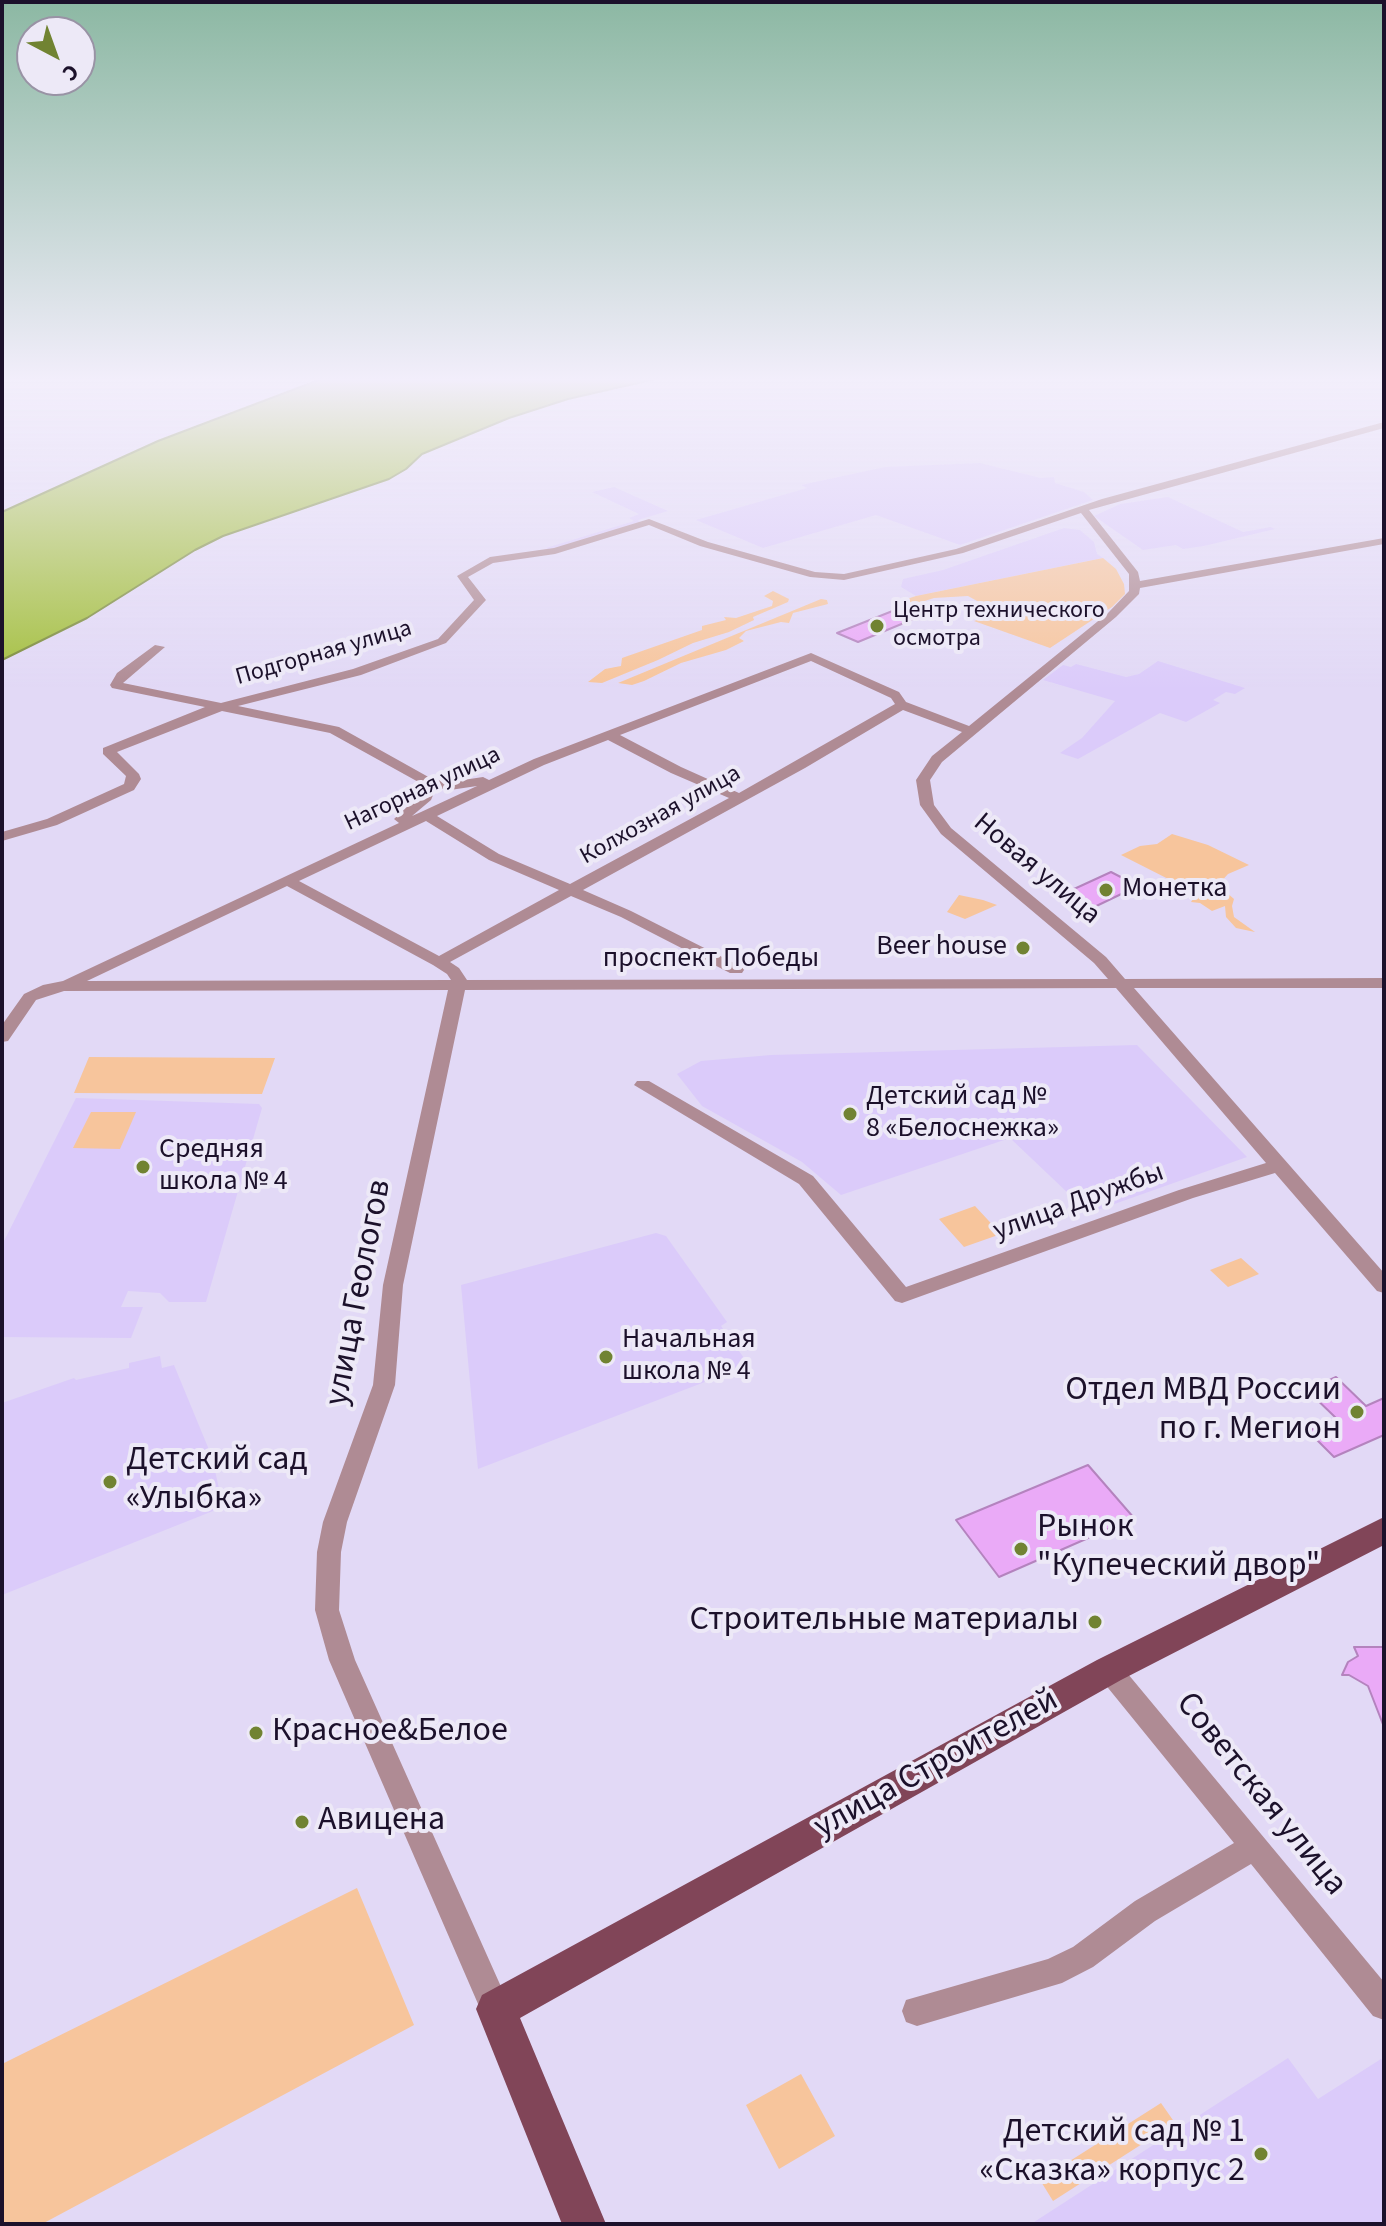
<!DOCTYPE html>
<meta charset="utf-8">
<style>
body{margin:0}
#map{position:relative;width:1386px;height:2226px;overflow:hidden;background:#e2d9f6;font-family:"Source Sans 3",sans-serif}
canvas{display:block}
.frame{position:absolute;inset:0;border:4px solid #1c112b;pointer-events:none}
.north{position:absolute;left:16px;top:16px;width:80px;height:80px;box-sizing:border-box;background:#ede9f7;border:2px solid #9993a5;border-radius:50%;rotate:139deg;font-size:22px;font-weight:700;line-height:32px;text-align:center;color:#1c112b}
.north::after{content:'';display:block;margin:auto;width:28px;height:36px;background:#718332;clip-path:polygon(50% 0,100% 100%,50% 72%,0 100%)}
</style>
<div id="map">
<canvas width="1386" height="2226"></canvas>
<div class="frame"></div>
<div class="north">С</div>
</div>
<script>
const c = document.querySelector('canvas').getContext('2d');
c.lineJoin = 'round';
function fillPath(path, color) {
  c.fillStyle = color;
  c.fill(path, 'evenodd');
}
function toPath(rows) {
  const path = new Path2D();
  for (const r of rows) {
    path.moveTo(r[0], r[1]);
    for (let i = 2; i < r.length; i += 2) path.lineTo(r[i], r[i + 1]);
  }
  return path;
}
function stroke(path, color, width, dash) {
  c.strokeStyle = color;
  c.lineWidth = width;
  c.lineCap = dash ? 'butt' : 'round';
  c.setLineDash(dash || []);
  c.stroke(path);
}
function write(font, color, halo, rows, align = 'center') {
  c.font = font + ' "Source Sans 3",sans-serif';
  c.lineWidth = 8;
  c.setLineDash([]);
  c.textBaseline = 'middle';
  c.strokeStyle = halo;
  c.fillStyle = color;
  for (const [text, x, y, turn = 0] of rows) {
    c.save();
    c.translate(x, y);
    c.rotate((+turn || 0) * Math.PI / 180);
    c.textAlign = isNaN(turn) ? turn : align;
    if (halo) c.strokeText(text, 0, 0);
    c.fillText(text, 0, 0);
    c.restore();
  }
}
const built = toPath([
 [980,463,1041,478,1054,477,1055,483,1084,492,1093,500,960,545,876,515,763,548,696,520,807,488,801,485,885,467],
 [614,487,668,511,638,520,642,523,552,551,546,548,634,521,629,518,639,514,592,492],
 [1168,497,1243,532,1271,527,1275,529,1204,546,1183,549,1176,545,1143,550,1094,516,1120,504],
 [1064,528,1080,530,1094,542,1097,554,1103,558,916,596,901,587,903,579,943,570],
 [1158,661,1245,688,1235,694,1226,692,1213,700,1220,703,1186,722,1160,713,1078,759,1060,753,1082,738,1115,701,1043,680,1063,665,1071,667,1076,664,1126,677,1139,674],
 [1137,1045,1247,1157,1089,1213,1010,1138,841,1195,802,1162,702,1106,677,1074,701,1061,771,1055],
 [76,1098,259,1104,262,1108,206,1302,169,1302,160,1293,128,1291,121,1307,143,1307,131,1338,2,1337,2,1245],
 [656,1233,666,1236,727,1322,721,1326,749,1365,478,1469,461,1285],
 [160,1356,162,1368,174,1365,212,1457,223,1507,2,1595,2,1403,74,1378,76,1380,129,1368,129,1363],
 [1288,2058,1318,2099,1381,2059,1384,2063,1384,2224,1031,2224]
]);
const green = toPath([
 [1103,558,1116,569,1124,584,1125,594,1112,607,1050,648,974,621,989,616,984,613,988,607,968,596,934,598,903,608,892,604,916,596],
 [773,591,789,599,788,602,753,617,754,620,729,632,693,643,658,660,602,683,588,682,605,669,621,666,622,658,702,630,702,626,726,620,724,617,736,618,772,606,773,601,764,596],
 [821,599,827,600,828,604,793,613,789,623,781,622,746,631,739,638,744,641,726,650,681,663,644,681,632,685,618,683],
 [1172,834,1208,845,1249,865,1228,874,1218,885,1234,899,1232,906,1234,917,1255,932,1236,928,1226,917,1225,906,1212,911,1200,903,1191,902,1193,899,1188,889,1121,855,1140,846,1157,844],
 [959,895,983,900,997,905,965,919,947,912],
 [89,1057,275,1058,262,1094,74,1093],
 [91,1112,136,1112,120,1149,73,1148],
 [975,1206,1001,1234,964,1247,939,1219],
 [1241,1258,1259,1274,1228,1287,1210,1270],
 [357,1888,414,2025,42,2224,2,2224,2,2064],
 [801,2074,835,2136,779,2169,746,2105],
 [1161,2103,1175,2123,1053,2201,1040,2180]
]);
const water = toPath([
 [324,378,660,378,568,399,509,418,422,454,406,469,389,479,223,536,195,550,87,618,2,660,2,512,158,441,324,378]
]);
const building = toPath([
 [895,610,916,618,858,642,837,633,895,610],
 [1111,872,1138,886,1088,910,1061,895,1111,872],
 [1336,1377,1366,1406,1384,1398,1384,1435,1334,1457,1308,1431,1337,1419,1307,1390,1336,1377],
 [1088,1465,1134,1518,999,1577,956,1520,1088,1465],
 [1354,1647,1384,1647,1384,1727,1368,1686,1349,1675,1342,1675,1348,1662,1358,1656,1354,1647]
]);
const minor = toPath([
 [1384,422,1384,428,1089,510,1138,572,1140,581,1384,538,1384,544,1140,588,1139,594,1116,617,942,762,930,780,934,805,951,828,1106,957,1125,979,1384,978,1384,988,1134,988,1384,1273,1384,1293,1377,1291,1275,1173,1193,1198,902,1303,895,1301,799,1184,634,1085,637,1081,649,1081,813,1176,906,1287,1179,1190,1266,1163,1116,988,465,990,403,1285,395,1385,347,1522,341,1552,339,1610,355,1660,511,2009,507,2020,496,2024,485,2020,329,1660,315,1610,317,1552,323,1522,373,1385,383,1285,448,990,64,991,36,1000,8,1041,2,1042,2,1025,24,994,43,985,63,981,399,823,394,819,421,794,422,784,330,733,222,711,117,752,139,774,141,779,134,790,57,825,2,841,2,832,47,819,124,784,126,776,103,754,103,748,205,707,112,688,110,685,117,673,155,645,165,647,123,683,221,703,353,669,438,639,474,600,457,576,490,557,554,548,649,519,708,542,815,572,844,574,956,549,1102,499,1384,422],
 [1081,513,1129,574,1129,591,1108,613,969,726,906,702,899,692,811,653,534,759,489,780,483,777,450,782,432,779,339,727,238,706,361,675,446,643,486,600,468,577,493,563,555,554,649,525,700,546,810,577,844,580,963,553,1081,513],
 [811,661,891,698,895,704,739,793,681,767,620,735,811,661],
 [903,710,962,732,932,756,916,780,920,805,941,834,1094,963,1108,979,467,980,459,968,450,962,571,896,621,917,730,973,742,973,744,970,742,967,631,911,583,890,805,768,903,710],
 [608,740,671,773,729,798,570,884,499,854,437,816,544,765,608,740],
 [477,786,421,812,412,816,431,800,436,788,450,790,477,786],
 [426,821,489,860,559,890,439,956,299,881,426,821],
 [287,886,433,965,447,974,451,980,87,981,287,886],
 [1109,1659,1118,1662,1384,1982,1384,2020,1373,2016,1251,1864,1155,1921,1093,1967,1062,1983,917,2026,906,2022,902,2011,906,2000,1048,1959,1073,1947,1135,1901,1234,1843,1100,1678,1096,1670,1100,1662,1109,1659]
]);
const major = toPath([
 [1384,1517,1384,1545,1121,1680,520,2018,606,2224,562,2224,476,2009,482,1995,1097,1660,1384,1517]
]);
const markers = [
 [877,626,8,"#718332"],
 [1106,890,8,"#718332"],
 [1023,948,8,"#718332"],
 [850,1114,8,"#718332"],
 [143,1167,8,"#718332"],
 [606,1357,8,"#718332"],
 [1357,1412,8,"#718332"],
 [110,1482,8,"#718332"],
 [1021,1549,8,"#718332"],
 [1095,1622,8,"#718332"],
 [256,1733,8,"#718332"],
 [302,1822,8,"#718332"],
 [1261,2154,8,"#718332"]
];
const farPoinames = [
 ["Центр технического",893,612],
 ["осмотра",893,640]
];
const farStreetnames = [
 ["Подгорная улица",324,654,-16],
 ["Нагорная улица",423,790,-25],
 ["Колхозная улица",661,816,-29]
];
const streetNames = [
 ["Новая улица",1036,870,40],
 ["проспект Победы",711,960],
 ["улица Дружбы",1079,1203,-20]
];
const poiNames = [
 ["Монетка",1122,890],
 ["Beer house",1007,948,"right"],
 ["Детский сад №",866,1098],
 ["8 «Белоснежка»",866,1130],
 ["Средняя",159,1151],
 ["школа № 4",159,1183],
 ["Начальная",622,1341],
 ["школа № 4",622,1373]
];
const nearStreetnames = [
 ["улица Геологов",360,1293,-79],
 ["улица Строителей",937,1765,-29],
 ["Советская улица",1260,1795,51]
];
const nearPoinames = [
 ["Отдел МВД России",1341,1392,"right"],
 ["по г. Мегион",1341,1431,"right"],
 ["Детский сад",126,1462],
 ["«Улыбка»",126,1501],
 ["Рынок",1037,1529],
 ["\"Купеческий двор\"",1037,1568],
 ["Строительные материалы",1079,1622,"right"],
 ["Красное&Белое",272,1733],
 ["Авицена",318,1822],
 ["Детский сад № 1",1245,2134,"right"],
 ["«Сказка» корпус 2",1245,2173,"right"]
];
fillPath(built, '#dbcbfa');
fillPath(green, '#f7c59c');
fillPath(water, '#a3bf3c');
stroke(water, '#7a8b37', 2);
fillPath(building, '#eaaaf7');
stroke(building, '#b483be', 2);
fillPath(minor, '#af8b94');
fillPath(major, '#814558');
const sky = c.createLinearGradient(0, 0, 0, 690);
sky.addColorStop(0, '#8cb8a3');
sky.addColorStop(0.55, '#f2eefb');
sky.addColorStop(1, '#f2eefb00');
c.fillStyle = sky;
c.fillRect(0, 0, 1386, 690);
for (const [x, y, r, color] of markers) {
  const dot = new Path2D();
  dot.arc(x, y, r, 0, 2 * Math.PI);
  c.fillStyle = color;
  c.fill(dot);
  stroke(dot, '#ede9f7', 3);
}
write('24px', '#1c112b', '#ede9f7', farPoinames, 'left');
write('24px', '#1c112b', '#ede9f7', farStreetnames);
write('28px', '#1c112b', '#ede9f7', streetNames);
write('28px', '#1c112b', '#ede9f7', poiNames, 'left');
write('34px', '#1c112b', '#ede9f7', nearStreetnames);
write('34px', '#1c112b', '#ede9f7', nearPoinames, 'left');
</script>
